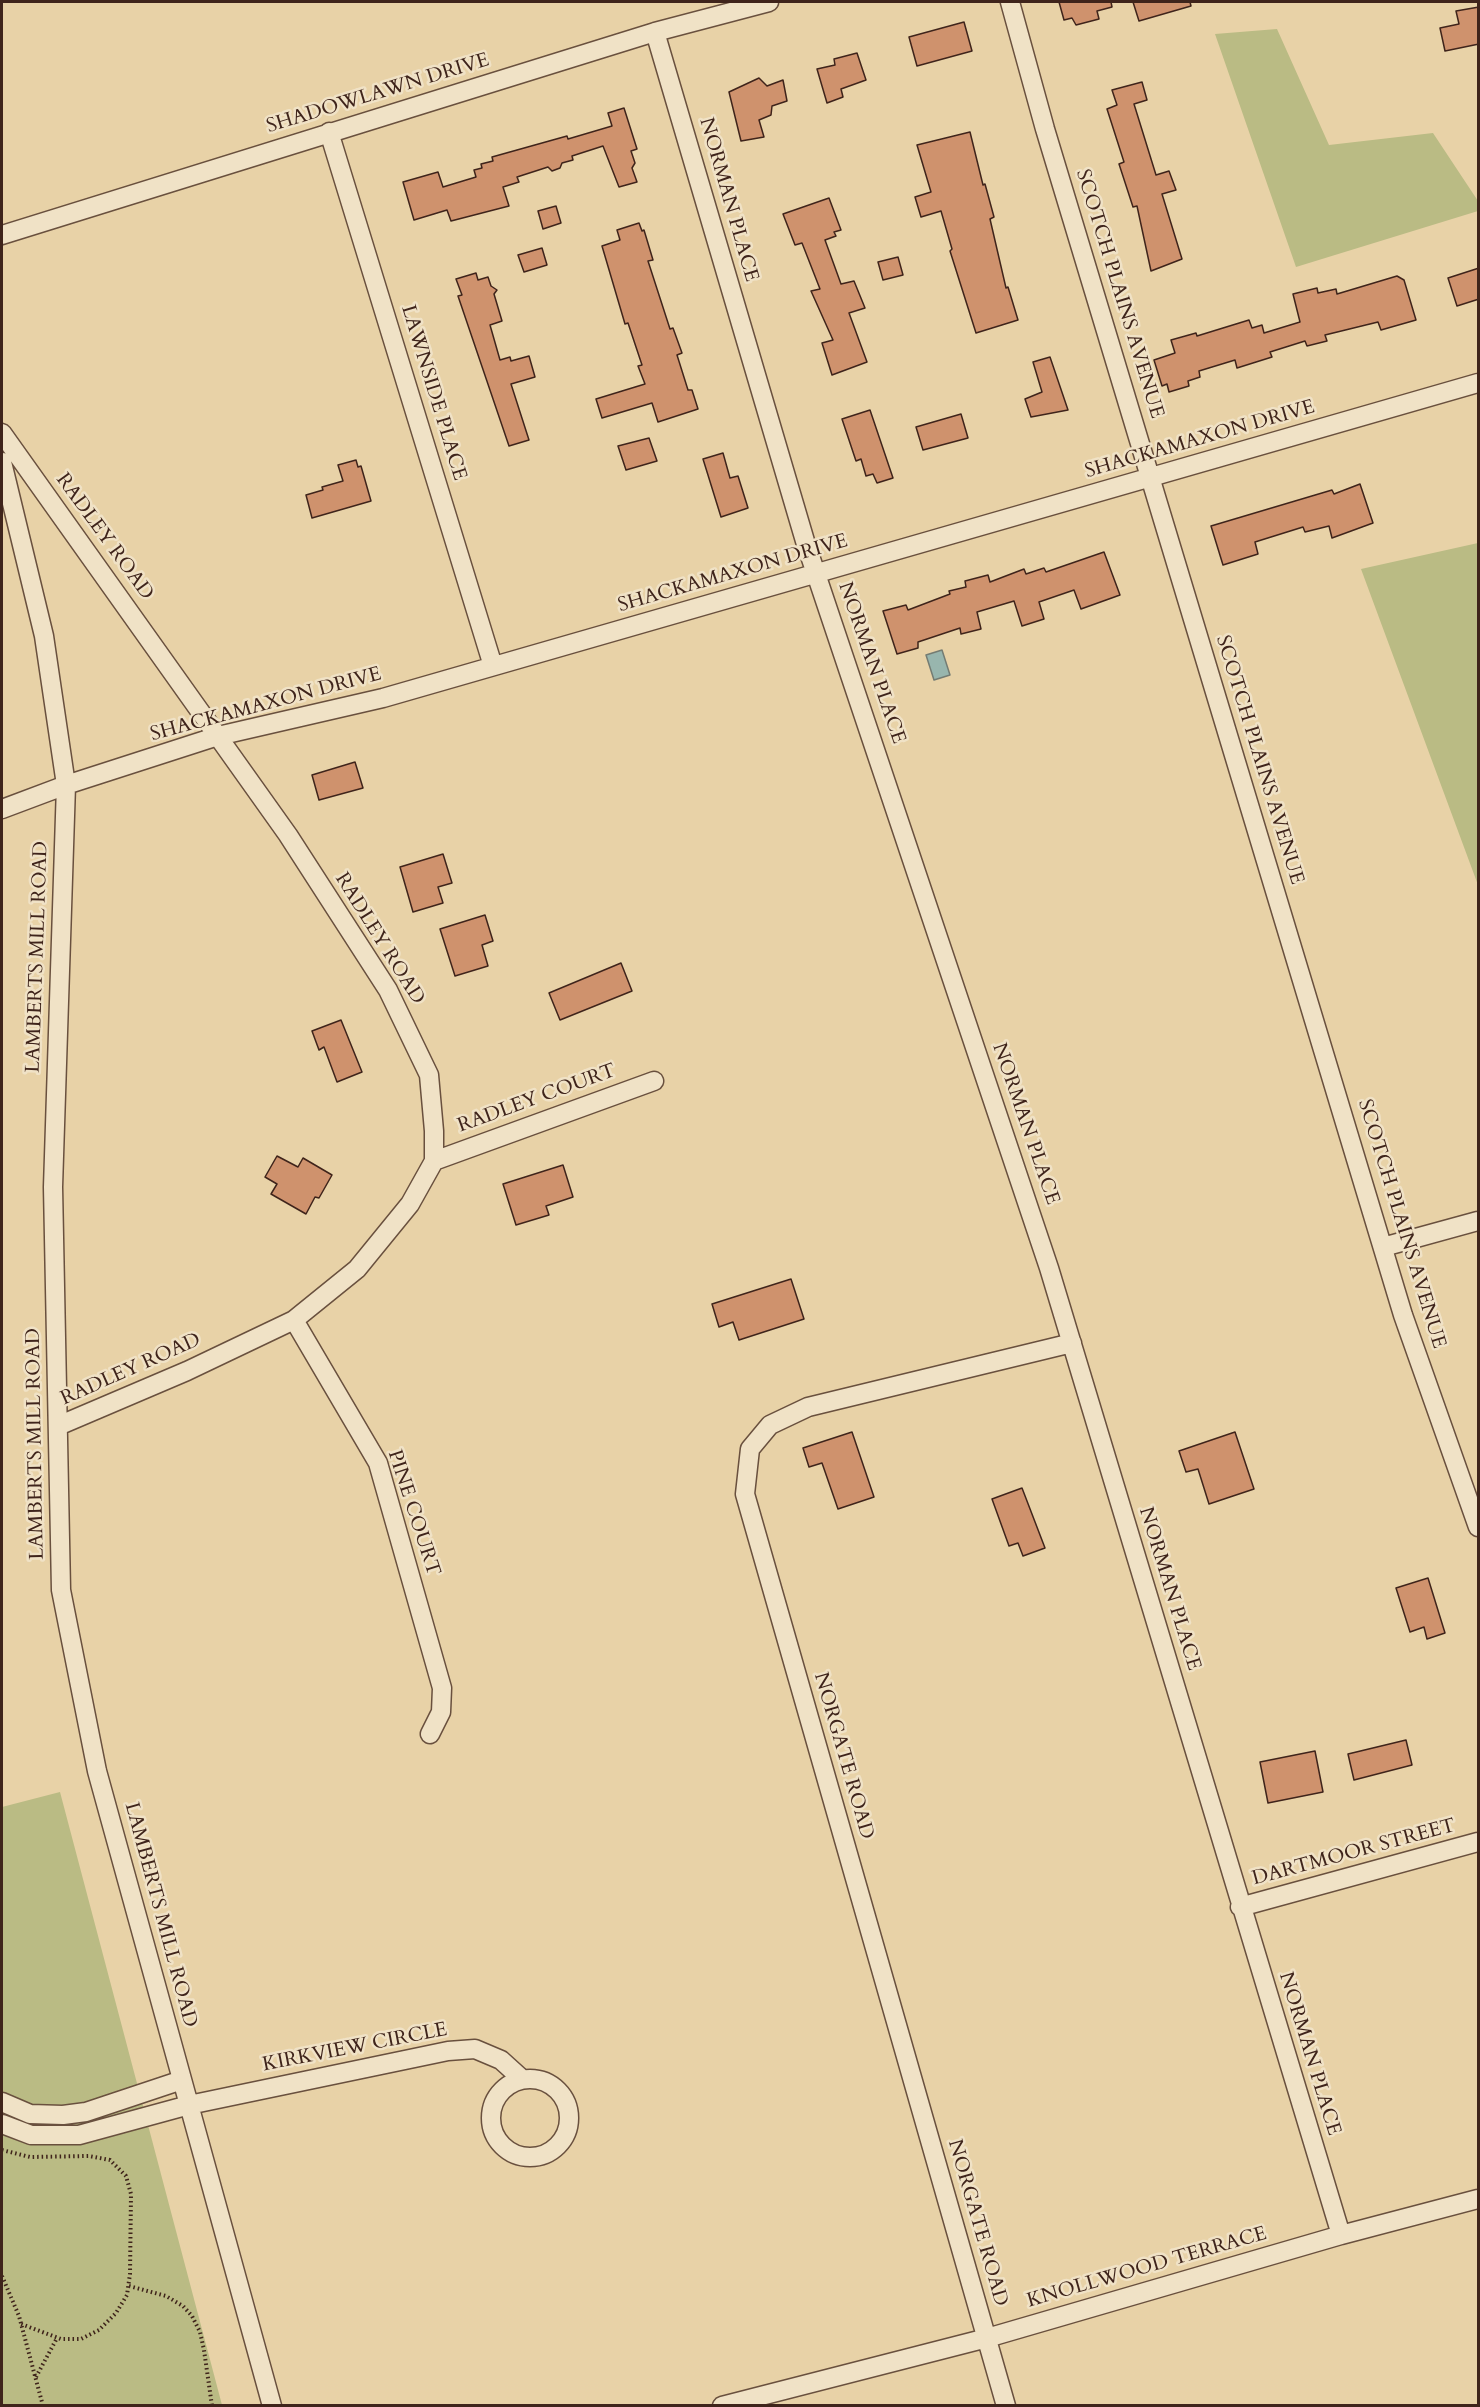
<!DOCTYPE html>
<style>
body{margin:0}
#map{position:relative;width:1480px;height:2407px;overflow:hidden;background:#e8d2a7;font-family:Cardo,serif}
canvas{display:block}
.frame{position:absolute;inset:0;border:3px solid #3f241b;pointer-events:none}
</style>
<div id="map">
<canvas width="1480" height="2407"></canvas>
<div class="frame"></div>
</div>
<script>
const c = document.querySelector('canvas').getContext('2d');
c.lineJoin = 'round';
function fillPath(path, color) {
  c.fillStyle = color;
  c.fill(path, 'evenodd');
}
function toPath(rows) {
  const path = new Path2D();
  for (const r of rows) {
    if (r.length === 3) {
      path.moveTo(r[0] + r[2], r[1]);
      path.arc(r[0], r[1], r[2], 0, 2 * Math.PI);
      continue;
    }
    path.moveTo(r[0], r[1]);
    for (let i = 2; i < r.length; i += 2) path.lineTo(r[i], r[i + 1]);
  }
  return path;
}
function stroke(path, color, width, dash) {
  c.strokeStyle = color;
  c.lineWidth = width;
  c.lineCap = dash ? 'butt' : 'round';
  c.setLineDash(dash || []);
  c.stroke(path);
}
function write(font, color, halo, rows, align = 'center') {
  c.font = font + ' Cardo,serif';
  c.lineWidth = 5;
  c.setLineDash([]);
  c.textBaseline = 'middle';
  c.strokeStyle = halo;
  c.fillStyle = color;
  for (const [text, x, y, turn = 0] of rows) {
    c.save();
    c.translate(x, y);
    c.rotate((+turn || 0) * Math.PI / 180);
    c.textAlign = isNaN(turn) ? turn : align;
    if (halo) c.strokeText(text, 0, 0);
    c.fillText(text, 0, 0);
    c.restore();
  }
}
const green = toPath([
 [1277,29,1329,145,1433,133,1478,201,1478,211,1296,267,1215,34],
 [1478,543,1478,885,1361,569],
 [60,1792,222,2405,2,2406,2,1807]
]);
const water = toPath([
 [942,650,950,675,934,680,926,655,942,650]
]);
const building = toPath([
 [1059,2,1111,2,1112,7,1097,11,1099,19,1076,25,1072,18,1064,20,1059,2],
 [1133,2,1190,2,1191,6,1139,21,1133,2],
 [1479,7,1479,44,1445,51,1440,28,1459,24,1456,11,1479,7],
 [964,22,972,51,917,66,909,37,964,22],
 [857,53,866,80,841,89,843,97,827,103,817,69,835,65,834,59,857,53],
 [759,78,767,86,783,80,787,101,772,106,771,115,759,120,764,137,741,141,729,92,759,78],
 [1142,82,1147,100,1134,104,1156,175,1169,171,1176,190,1162,194,1182,259,1151,271,1137,206,1133,207,1119,164,1124,162,1107,109,1117,105,1112,90,1142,82],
 [624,108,637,149,631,151,635,163,632,168,637,182,619,187,603,146,572,156,573,160,562,163,560,168,552,171,548,167,517,177,519,182,503,187,509,206,451,221,447,210,414,220,403,182,438,172,443,187,476,177,474,170,482,168,481,164,493,161,492,157,567,136,568,139,612,126,608,113,624,108],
 [970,132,983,185,985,184,994,217,990,219,1006,288,1008,287,1018,320,976,333,950,251,952,249,941,211,921,217,915,197,931,192,917,145,970,132],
 [829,198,841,230,834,232,836,236,825,240,841,284,854,281,865,308,849,313,867,362,832,375,822,343,833,340,811,291,820,289,802,243,795,245,783,214,829,198],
 [556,206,561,223,543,229,538,211,556,206],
 [639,223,642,231,644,230,653,260,648,261,670,329,673,328,682,353,677,355,688,390,692,390,698,409,658,422,652,403,602,418,596,399,645,384,638,366,642,365,628,323,625,324,602,246,620,240,617,230,639,223],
 [542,248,547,265,524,272,518,255,542,248],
 [898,257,903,275,883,280,878,262,898,257],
 [1479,268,1479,299,1457,306,1448,278,1479,268],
 [476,273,478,280,488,277,491,286,497,290,494,294,502,321,490,325,500,360,510,357,511,361,529,356,535,377,511,384,529,440,509,446,458,296,462,295,456,279,476,273],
 [1397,276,1404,280,1416,320,1381,330,1378,322,1325,335,1327,341,1307,346,1305,341,1270,352,1272,357,1237,368,1235,360,1199,371,1200,377,1188,381,1189,386,1169,392,1167,384,1162,386,1154,360,1175,353,1171,340,1196,333,1197,336,1249,320,1252,328,1262,325,1264,333,1300,322,1293,294,1317,288,1318,293,1336,289,1337,294,1397,276],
 [1050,357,1068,410,1031,417,1025,399,1042,392,1033,362,1050,357],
 [870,410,893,478,877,483,873,474,866,476,861,459,856,461,842,419,870,410],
 [961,414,968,438,923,450,916,427,961,414],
 [649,438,657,461,626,470,618,446,649,438],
 [723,453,730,478,738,476,748,508,721,517,703,459,723,453],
 [356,460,358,467,361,466,371,501,312,518,306,495,323,490,322,487,343,481,338,465,356,460],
 [1360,484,1373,523,1332,538,1329,526,1305,532,1303,527,1255,542,1258,554,1223,565,1211,526,1332,490,1334,494,1360,484],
 [1104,552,1120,595,1081,609,1074,590,1039,602,1044,619,1022,626,1014,601,977,612,981,629,961,634,960,628,918,642,918,648,897,654,883,611,906,605,908,610,950,594,949,591,966,587,965,581,988,575,990,582,1024,569,1026,574,1044,568,1046,572,1104,552],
 [355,762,363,788,319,800,312,775,355,762],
 [443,854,452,883,438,887,443,903,413,912,400,867,443,854],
 [485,915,493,941,482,945,488,966,455,976,440,929,485,915],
 [621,963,632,991,560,1020,549,993,621,963],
 [341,1020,362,1072,337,1082,324,1047,319,1050,312,1031,341,1020],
 [277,1156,298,1167,303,1158,332,1175,319,1198,315,1197,306,1214,271,1194,277,1184,265,1177,277,1156],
 [563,1165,573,1197,546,1206,549,1215,516,1225,503,1184,563,1165],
 [791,1279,804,1319,739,1340,733,1322,719,1327,712,1304,791,1279],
 [852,1432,874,1497,838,1509,822,1463,809,1467,803,1448,852,1432],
 [1235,1432,1254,1489,1209,1504,1198,1469,1186,1472,1179,1451,1235,1432],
 [1022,1488,1045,1548,1023,1556,1018,1543,1009,1546,992,1499,1022,1488],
 [1428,1578,1445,1633,1427,1639,1424,1627,1410,1632,1396,1588,1428,1578],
 [1406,1740,1412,1765,1354,1780,1348,1754,1406,1740],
 [1315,1751,1323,1792,1268,1803,1260,1762,1315,1751]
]);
const path = toPath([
 [2,2150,30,2157,89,2156,110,2160,126,2176,131,2194,130,2274,127,2295,116,2313,99,2330,81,2339,61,2339,21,2324],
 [2,2276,19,2316,43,2406],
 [129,2286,166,2296,183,2306,192,2316,200,2332,204,2350,212,2406],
 [36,2377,57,2338]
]);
const street = toPath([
 [1010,2,1045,129,1403,1315,1478,1527],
 [655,32,805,541,1049,1268,1341,2235],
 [329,132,493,666],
 [2,235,655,32,769,2],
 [2,433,288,835,388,990,429,1075,434,1131,434,1161,410,1204,357,1269,294,1320,187,1371,58,1426],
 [2,462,44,636,66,785,53,1187,61,1590,97,1771,272,2406],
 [2,809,66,785,218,736,383,698,1478,383],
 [434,1161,654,1081],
 [1383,1247,1478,1221],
 [294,1320,378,1463,442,1688,441,1712,430,1734],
 [1240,1907,1478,1842],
 [530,2118,39],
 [2,2102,30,2114,63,2115,86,2112,182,2080],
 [2,2124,31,2135,79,2135,189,2105,448,2051,475,2049,501,2060,522,2079],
 [722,2406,987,2338,1341,2235,1478,2199],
 [1006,2406,745,1494,750,1449,770,1425,808,1407,1072,1343]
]);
const streetNames = [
 ["SHADOWLAWN DRIVE",378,94,-17],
 ["NORMAN PLACE",728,200,74],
 ["SCOTCH PLAINS AVENUE",1119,294,73],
 ["LAWNSIDE PLACE",433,393,73],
 ["SHACKAMAXON DRIVE",1200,440,-16],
 ["RADLEY ROAD",104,537,54],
 ["SHACKAMAXON DRIVE",733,574,-16],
 ["NORMAN PLACE",871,663,71],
 ["SHACKAMAXON DRIVE",266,705,-15],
 ["SCOTCH PLAINS AVENUE",1259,760,73],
 ["RADLEY ROAD",379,939,58],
 ["LAMBERTS MILL ROAD",38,957,-88],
 ["RADLEY COURT",537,1099,-20],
 ["NORMAN PLACE",1025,1124,71],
 ["SCOTCH PLAINS AVENUE",1401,1224,73],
 ["RADLEY ROAD",131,1370,-24],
 ["LAMBERTS MILL ROAD",36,1444,-91],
 ["PINE COURT",413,1513,72],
 ["NORMAN PLACE",1169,1589,73],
 ["NORGATE ROAD",843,1756,74],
 ["DARTMOOR STREET",1354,1853,-15],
 ["LAMBERTS MILL ROAD",160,1915,75],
 ["KIRKVIEW CIRCLE",355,2048,-11],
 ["NORMAN PLACE",1309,2054,73],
 ["NORGATE ROAD",977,2223,74],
 ["KNOLLWOOD TERRACE",1147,2268,-16]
];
fillPath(green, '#babb84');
fillPath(water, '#98b6ae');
stroke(water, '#747c73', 1.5);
fillPath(building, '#cf926d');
stroke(building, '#3f241b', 1.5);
stroke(street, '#69503e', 21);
stroke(path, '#3f241b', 4, [1.5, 3]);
stroke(street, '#f0e2c6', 18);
write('20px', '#3f241b', '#f0e2c6', streetNames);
</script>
